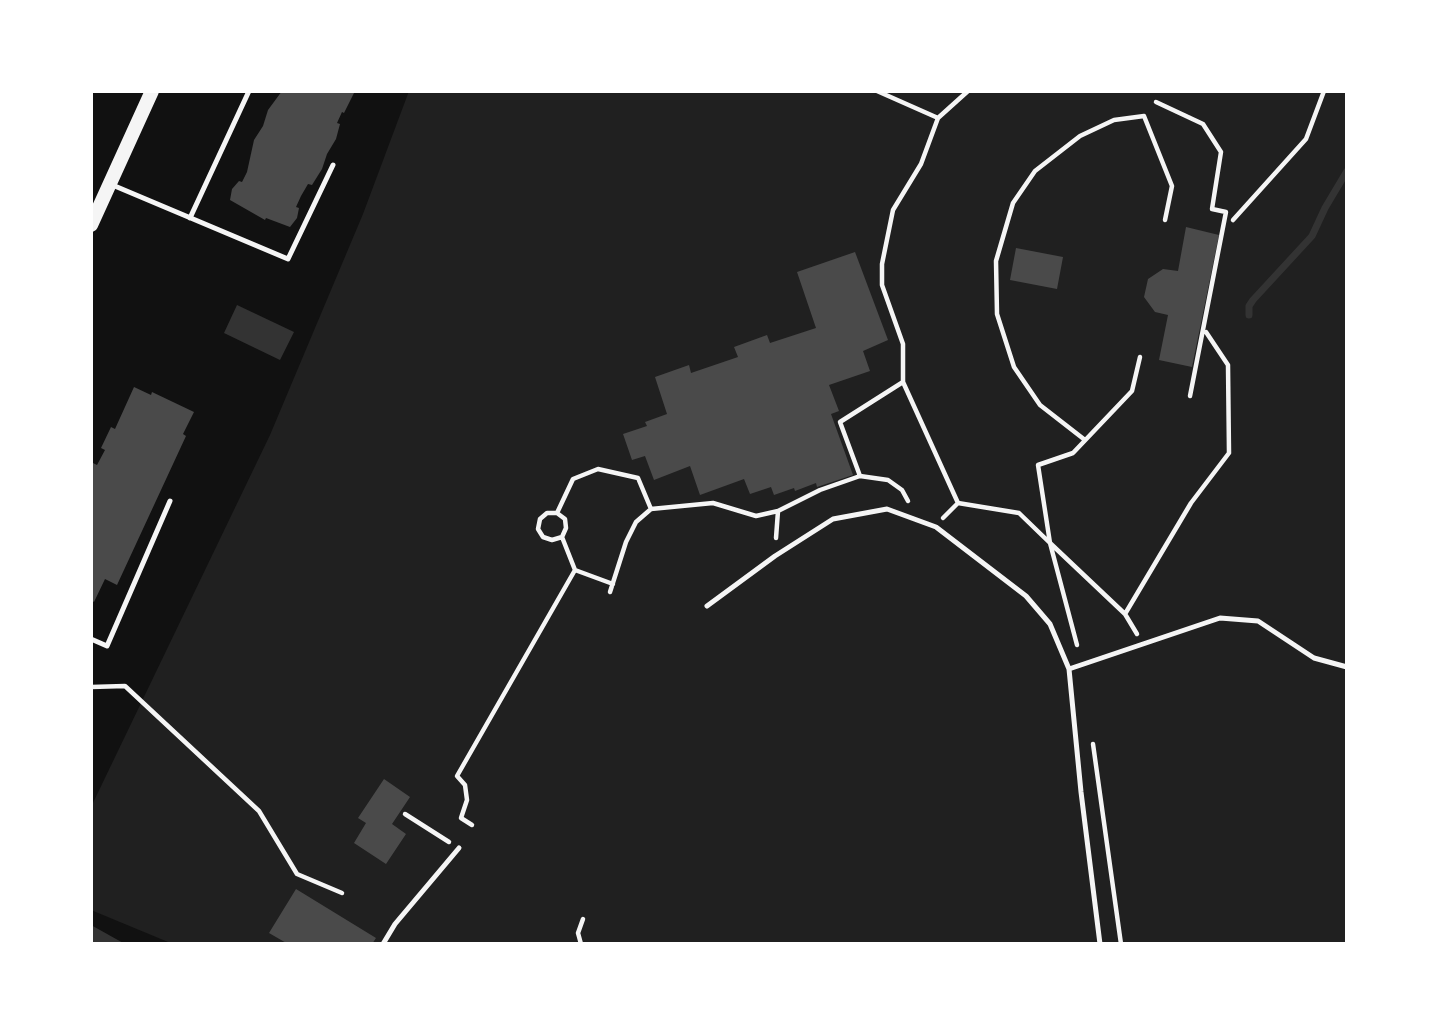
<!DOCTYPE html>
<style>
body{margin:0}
#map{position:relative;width:1438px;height:1035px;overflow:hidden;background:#111;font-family:"PT Sans",sans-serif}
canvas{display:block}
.frame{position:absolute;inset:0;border:93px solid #fff;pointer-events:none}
</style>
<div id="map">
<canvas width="1438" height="1035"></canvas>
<div class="frame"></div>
</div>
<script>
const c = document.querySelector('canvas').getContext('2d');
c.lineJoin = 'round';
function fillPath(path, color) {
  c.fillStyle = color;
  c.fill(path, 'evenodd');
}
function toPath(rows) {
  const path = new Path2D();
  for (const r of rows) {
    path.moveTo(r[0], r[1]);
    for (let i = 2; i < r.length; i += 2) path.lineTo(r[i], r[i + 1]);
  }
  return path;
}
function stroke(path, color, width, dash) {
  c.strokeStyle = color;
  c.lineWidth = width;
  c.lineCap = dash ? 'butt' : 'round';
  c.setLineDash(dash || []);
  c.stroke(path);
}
const green = toPath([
 [409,91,1347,91,1347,944,173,944,91,910,91,807,270,435,363,214]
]);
const water = toPath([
 [237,305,294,332,280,360,224,333],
 [91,925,125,944,91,944]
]);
const stream = toPath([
 [1249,315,1249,306,1253,300,1312,236,1325,208,1347,171]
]);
const building = toPath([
 [282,91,355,91,344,113,342,112,337,123,340,124,336,139,327,154,322,169,312,185,308,184,301,196,296,207,299,208,297,218,290,227,266,218,265,220,230,200,232,189,239,181,242,182,247,172,254,140,263,126,268,110],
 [1186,227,1219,235,1192,367,1159,360,1168,315,1155,312,1144,297,1148,279,1163,269,1178,271],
 [1016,248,1063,257,1057,289,1010,280],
 [855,252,888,340,863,351,870,371,829,385,839,411,831,414,853,475,817,487,816,483,795,491,794,488,774,495,771,487,750,494,744,479,700,495,690,466,654,480,645,456,632,460,623,434,647,426,645,422,667,414,655,377,689,365,691,373,738,357,734,347,767,335,770,343,816,328,797,272],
 [134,387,151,395,152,392,194,412,183,434,186,436,117,585,105,579,94,602,91,600,91,462,97,465,105,450,101,448,111,427,115,429],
 [384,779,410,797,392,824,406,834,386,864,354,843,366,823,358,818],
 [296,889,376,938,372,944,288,944,269,933]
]);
const path = toPath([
 [877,91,938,118],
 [968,91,938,118,921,164,893,210,882,264,882,285,903,344,903,382,958,503,1019,513,1050,543,1077,645],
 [1156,102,1203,124,1221,152,1212,209,1226,212,1190,396],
 [1233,220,1306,139,1324,91],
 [1085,440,1040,405,1014,367,997,314,996,261,1013,203,1035,171,1080,136,1114,120,1144,116,1172,186,1165,220],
 [860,476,840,422,903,382],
 [557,513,573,479,598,469,638,478,651,509],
 [943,518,958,503],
 [562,537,552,540,543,537,538,529,540,519,547,513,557,513,565,519,566,528,562,537,575,570],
 [776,538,778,511],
 [610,592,626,542,636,522,651,509,713,503,756,516,778,511,820,490,860,476,888,480,902,490,908,501],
 [1125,614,1050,543,1038,465,1073,453,1132,391,1140,357],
 [1137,634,1125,614,1191,503,1229,453,1228,365,1206,332],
 [91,687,125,686,259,811,297,874,342,893],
 [1093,744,1121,944],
 [405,814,449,842],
 [472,825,461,818,467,800,465,785,457,776,575,570,613,584],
 [581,944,578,933,583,919]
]);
const service = toPath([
 [110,184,288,259,333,165],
 [190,218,249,91],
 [707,606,775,556,833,519,887,509,936,527,1026,596,1050,624,1069,669,1081,792,1100,944],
 [91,639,107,646,170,501],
 [1069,669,1220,618,1258,621,1314,658,1347,667],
 [383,944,395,924,459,848]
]);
const secondary = toPath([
 [91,225,152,91]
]);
fillPath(green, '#202020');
fillPath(water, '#333');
stroke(stream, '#333', 7);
fillPath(building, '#4a4a4a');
stroke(path, '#f5f5f5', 4.5);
stroke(service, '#f5f5f5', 5);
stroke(secondary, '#f5f5f5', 14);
</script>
